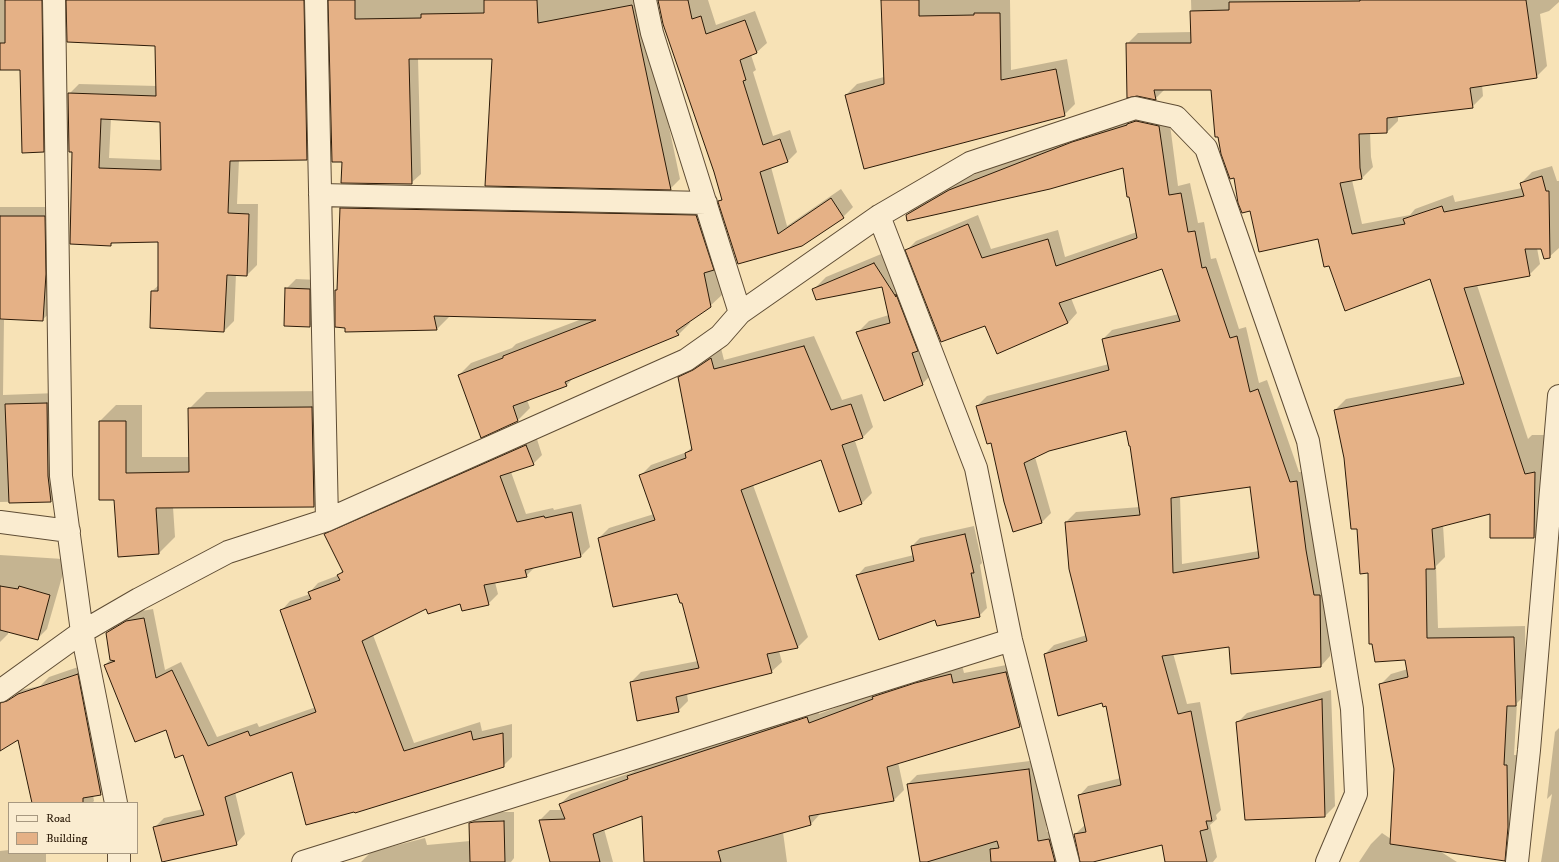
<!DOCTYPE html>
<style>
body{margin:0}
#map{position:relative;width:1559px;height:862px;overflow:hidden;background:#f7e2b6;font-family:"IM FELL DW Pica",serif}
canvas{display:block}
.legend{position:absolute;left:8px;top:802px;width:130px;height:52px;box-sizing:border-box;background:#faecd0;border:1px solid #a79880;margin:0;padding:5px 7px;list-style:none;font-size:12px;color:#2b1a08}
.legend li{display:flex;align-items:center;gap:8px;height:20px}
.legend b{width:20px;border:1px solid #a79880}
</style>
<div id="map">
<canvas width="1559" height="862"></canvas>
<ul class="legend">
<li><b style="height:5px;background:#faecd0"></b>Road</li>
<li><b style="height:11px;background:#e5b186"></b>Building</li>
</ul>
</div>
<script>
const c = document.querySelector('canvas').getContext('2d');
c.lineJoin = 'round';
function fillPath(path, color) {
  c.fillStyle = color;
  c.fill(path, 'evenodd');
}
function toPath(rows) {
  const path = new Path2D();
  for (const r of rows) {
    path.moveTo(r[0], r[1]);
    for (let i = 2; i < r.length; i += 2) path.lineTo(r[i], r[i + 1]);
  }
  return path;
}
function stroke(path, color, width, dash) {
  c.strokeStyle = color;
  c.lineWidth = width;
  c.lineCap = dash ? 'butt' : 'round';
  c.setLineDash(dash || []);
  c.stroke(path);
}
const shadow = toPath([
 [0,0,51,0,53,141,43,151,21,69,0,69],
 [68,0,314,0,316,149,306,159,239,160,237,204,258,204,257,265,247,275,236,274,234,321,224,331,152,291,159,285,159,241,114,242,110,245,73,151,69,94,79,84,157,86,156,45],
 [111,119,161,121,162,160,109,158],
 [329,0,644,0,645,13,680,179,670,189,493,58,418,58,421,174,411,183,343,162],
 [659,0,708,0,716,25,755,11,767,43,757,52,751,55,756,70,753,72,773,136,790,130,797,152,788,161,771,167,787,226,841,189,853,207,843,217,738,262,719,201,723,198],
 [882,0,1010,0,1011,70,1067,59,1075,104,1064,115,846,95,857,84,884,77],
 [1191,0,1559,0,1559,2,1549,11,1540,14,1547,66,1536,77,1482,85,1483,96,1472,107,1398,116,1398,121,1387,132,1370,132,1371,157,1373,167,1362,178,1352,180,1362,224,1410,215,1415,209,1453,195,1455,202,1522,188,1521,183,1532,172,1552,166,1557,181,1559,181,1559,248,1549,257,1541,248,1537,248,1540,264,1529,275,1477,285,1528,439,1532,435,1553,435,1545,526,1534,537,1491,537,1491,513,1443,525,1445,557,1436,566,1438,628,1525,626,1526,694,1517,703,1514,755,1517,755,1519,815,1515,849,1504,860,1438,850,1457,862,1359,862,1371,844,1382,833,1391,839,1395,769,1380,685,1391,674,1408,669,1406,659,1368,572,1358,528,1335,410,1346,399,1462,376,1430,278,1319,238,1251,210,1235,177,1212,89,1165,89,1155,99,1127,44,1138,33,1192,32],
 [1136,117,1169,117,1178,186,1190,183,1198,223,1204,222,1211,259,1216,258,1239,329,1246,327,1259,383,1267,380,1299,472,1306,472,1330,585,1330,656,1321,666,1229,646,1173,653,1187,704,1200,702,1221,810,1216,815,1217,819,1210,825,1217,857,1213,862,1166,862,1163,844,1089,862,1081,862,1075,834,1085,825,1079,796,1088,786,1121,778,1107,705,1045,654,1054,645,1087,635,1066,522,1076,512,1140,507,1131,445,1127,429,1048,450,1035,457,1051,513,1042,522,991,441,977,406,987,396,1109,364,1103,339,1112,330,1179,314,1163,267,1071,298,1077,313,1068,323,986,325,907,250,916,241,978,215,991,249,1058,230,1065,257,1137,232,1124,166,907,215,916,206,960,180,1083,133],
 [1251,485,1259,551,1182,564,1180,496],
 [353,196,708,204,723,294,710,306,689,321,690,323,678,335,574,377,566,386,527,400,530,408,518,420,459,375,471,363,512,348,516,344,582,319,448,315,449,317,437,329,346,331,336,291,338,289,341,208],
 [0,207,54,207,52,311,42,320,0,318],
 [886,252,934,372,922,384,857,333,869,321,889,315,882,285,814,289,826,277],
 [296,279,319,280,320,316,310,326,285,325,286,289],
 [0,320,4,320,3,395,57,393,61,491,51,501,0,502],
 [814,336,842,400,862,394,873,427,863,437,855,441,872,493,862,503,839,511,822,459,753,485,808,637,798,647,779,651,782,662,771,672,687,694,688,701,678,711,631,682,641,672,698,661,683,601,678,593,599,538,609,528,654,514,641,475,651,465,687,452,693,446,679,378,689,367,721,348,724,360],
 [328,391,330,490,314,506,173,507,175,537,158,554,115,499,100,499,100,421,116,405,142,405,142,457,190,457,189,409,206,392],
 [536,436,542,455,533,464,511,472,526,514,553,508,554,510,581,504,590,547,581,556,535,567,526,576,495,582,498,594,488,604,461,603,427,608,373,635,414,743,480,722,482,731,512,724,512,757,503,766,355,810,293,771,235,792,245,834,236,844,155,827,164,818,203,809,184,754,166,728,105,665,111,659,107,633,116,624,136,612,153,609,165,670,181,662,217,737,257,723,259,727,316,707,281,611,290,601,310,594,309,593,318,583,339,575,343,570,325,534,335,525],
 [974,526,982,563,980,565,987,608,979,616,936,619,857,576,865,567,914,555,912,546,920,538],
 [0,555,63,559,62,577,47,629,37,639,8,631,8,634,0,642],
 [1017,663,1030,716,1020,726,898,762,904,790,894,800,821,813,811,824,783,832,787,862,645,862,643,815,604,829,613,862,551,862,540,820,550,810,563,810,560,804,571,794,633,772,639,766,817,708,819,714,880,691,962,665,964,673],
 [87,664,110,784,100,794,93,795,94,801,92,803,33,803,18,739,0,749,0,711,20,690,40,686,49,677],
 [1331,690,1335,806,1325,816,1237,723,1247,713],
 [1559,728,1559,862,1541,862,1552,794,1547,799,1555,732],
 [1038,760,1047,832,1058,830,1066,862,921,862,908,784,917,775],
 [484,812,514,812,514,858,511,862,361,862,371,852,425,838,427,845,470,841,470,824,480,814],
 [9,850,9,853,46,853,46,862,0,862,0,851]
]);
const building = toPath([
 [5,0,42,0,44,152,22,153,20,70,0,70,0,43,5,43,5,0],
 [66,0,304,0,307,160,230,161,228,213,249,214,247,276,227,275,224,332,150,328,151,291,158,291,158,242,111,243,111,246,70,244,72,152,69,152,68,93,156,96,155,46,67,42,66,0],
 [101,119,160,122,161,170,99,168,101,119],
 [328,0,355,0,355,19,421,18,421,14,484,13,484,0,537,0,538,23,632,5,671,190,485,186,492,59,409,59,412,184,341,183,342,162,332,162,328,0],
 [658,0,688,0,692,19,701,16,706,34,745,20,757,53,740,60,746,80,743,81,763,145,780,139,788,162,760,172,778,234,831,198,844,218,802,246,738,264,718,202,718,201,722,200,714,172,663,24,658,0],
 [881,0,919,0,919,16,974,15,974,13,1000,13,1001,80,1056,69,1065,116,864,169,845,95,884,84,881,0],
 [1360,0,1526,0,1537,78,1470,88,1473,108,1387,118,1387,133,1359,134,1360,168,1362,179,1340,183,1352,234,1405,224,1403,219,1442,206,1444,212,1524,196,1520,183,1542,176,1546,191,1549,191,1550,258,1544,259,1541,249,1525,249,1530,276,1464,288,1525,474,1535,472,1534,538,1490,538,1490,514,1432,529,1435,569,1426,569,1427,638,1514,637,1516,706,1507,706,1504,765,1507,765,1508,827,1505,861,1390,844,1394,769,1379,684,1408,677,1405,660,1375,662,1372,644,1369,644,1368,573,1360,574,1357,529,1351,529,1344,458,1334,410,1464,384,1430,279,1345,311,1329,266,1324,267,1318,239,1259,252,1250,211,1242,213,1238,203,1234,178,1230,179,1221,154,1218,137,1215,137,1211,90,1154,90,1156,100,1137,96,1127,98,1126,43,1191,43,1190,11,1229,10,1229,2,1360,1,1360,0],
 [1136,121,1159,126,1169,195,1181,193,1188,232,1195,231,1202,268,1206,267,1230,338,1237,336,1250,392,1258,389,1290,482,1297,481,1306,550,1314,595,1320,595,1321,667,1231,674,1229,647,1162,656,1178,714,1191,711,1212,821,1206,821,1208,829,1200,831,1207,862,1165,862,1162,845,1093,862,1080,862,1074,834,1086,832,1078,795,1121,785,1106,706,1103,707,1102,703,1058,716,1044,654,1087,641,1069,569,1065,522,1140,515,1130,446,1129,446,1126,431,1049,451,1024,463,1042,523,1013,532,1004,502,991,443,987,444,976,406,1109,370,1102,339,1180,321,1162,269,1059,303,1068,323,997,354,985,326,941,342,905,250,968,224,982,258,1048,239,1056,266,1137,238,1129,197,1127,197,1123,168,1050,189,907,221,906,215,949,190,1072,142,1127,125,1127,124,1136,121],
 [1250,487,1259,558,1173,573,1171,498,1250,487],
 [340,208,696,215,714,270,704,273,711,307,676,331,679,335,565,382,567,386,513,406,518,421,481,438,458,375,503,358,503,356,596,320,434,316,437,330,345,332,345,328,335,327,335,290,337,290,340,208],
 [0,216,45,216,46,274,43,321,0,319,0,216],
 [874,263,896,297,896,294,918,351,912,353,923,385,884,401,856,332,890,323,882,287,816,300,812,289,874,263],
 [285,288,310,289,310,327,284,326,285,288],
 [804,346,831,410,851,404,863,438,842,445,862,504,839,512,821,460,741,490,798,648,767,654,772,673,676,697,679,712,637,721,630,682,699,668,682,603,680,603,677,594,613,607,598,538,655,520,639,475,686,458,685,453,692,450,678,377,693,370,711,358,714,369,804,346],
 [47,403,48,476,51,502,9,503,5,404,47,403],
 [312,407,314,507,156,508,159,554,118,557,114,500,99,500,99,421,126,421,126,473,189,472,188,408,312,407],
 [526,445,534,465,500,476,517,522,544,516,545,518,572,512,581,557,525,570,527,577,484,585,489,605,462,611,460,604,428,614,426,609,362,641,404,751,471,731,473,740,503,733,504,767,355,813,354,812,306,825,292,772,225,797,237,845,162,862,153,827,204,815,183,755,175,758,166,730,135,742,104,665,115,661,110,660,106,633,126,621,144,618,156,678,172,670,208,746,248,731,250,736,316,712,280,610,311,599,308,592,340,580,337,575,343,572,324,534,526,445],
 [965,534,974,573,971,573,980,617,937,626,935,620,879,640,856,575,914,561,911,546,965,534],
 [0,586,18,589,19,586,50,595,38,640,0,630,0,586],
 [1006,672,1020,727,887,767,894,801,809,816,811,825,718,851,721,862,644,862,642,816,593,834,600,862,550,862,539,820,565,819,559,804,628,779,627,776,807,717,809,723,873,699,872,697,915,683,951,674,953,683,1006,672],
 [78,674,101,795,83,798,83,803,32,803,18,740,0,751,0,703,7,701,18,694,78,674],
 [1322,699,1325,817,1245,820,1236,722,1322,699],
 [1029,769,1038,841,1049,839,1055,862,991,862,990,849,999,848,997,841,927,862,920,862,907,784,1029,769],
 [504,821,505,862,470,862,469,823,474,822,504,821]
]);
const minor = toPath([
 [54,0,61,476,82,632,116,803],
 [316,0,327,520],
 [645,0,652,33,740,313],
 [320,195,706,203],
 [879,216,976,468,1011,640,1068,862],
 [0,522,69,531],
 [0,691,82,632,139,599,228,552,327,520,686,360,720,336,740,313,879,216,970,163,1135,108,1176,117,1206,148,1308,441,1352,709,1356,794,1327,862],
 [119,853,119,862],
 [303,862,1011,640],
 [1517,862,1529,750,1559,396]
]);
fillPath(shadow, '#0003');
fillPath(building, '#e5b186');
stroke(building, '#2b1a08', 1);
stroke(minor, '#5e4c34', 24);
stroke(minor, '#faecd0', 22);
</script>
